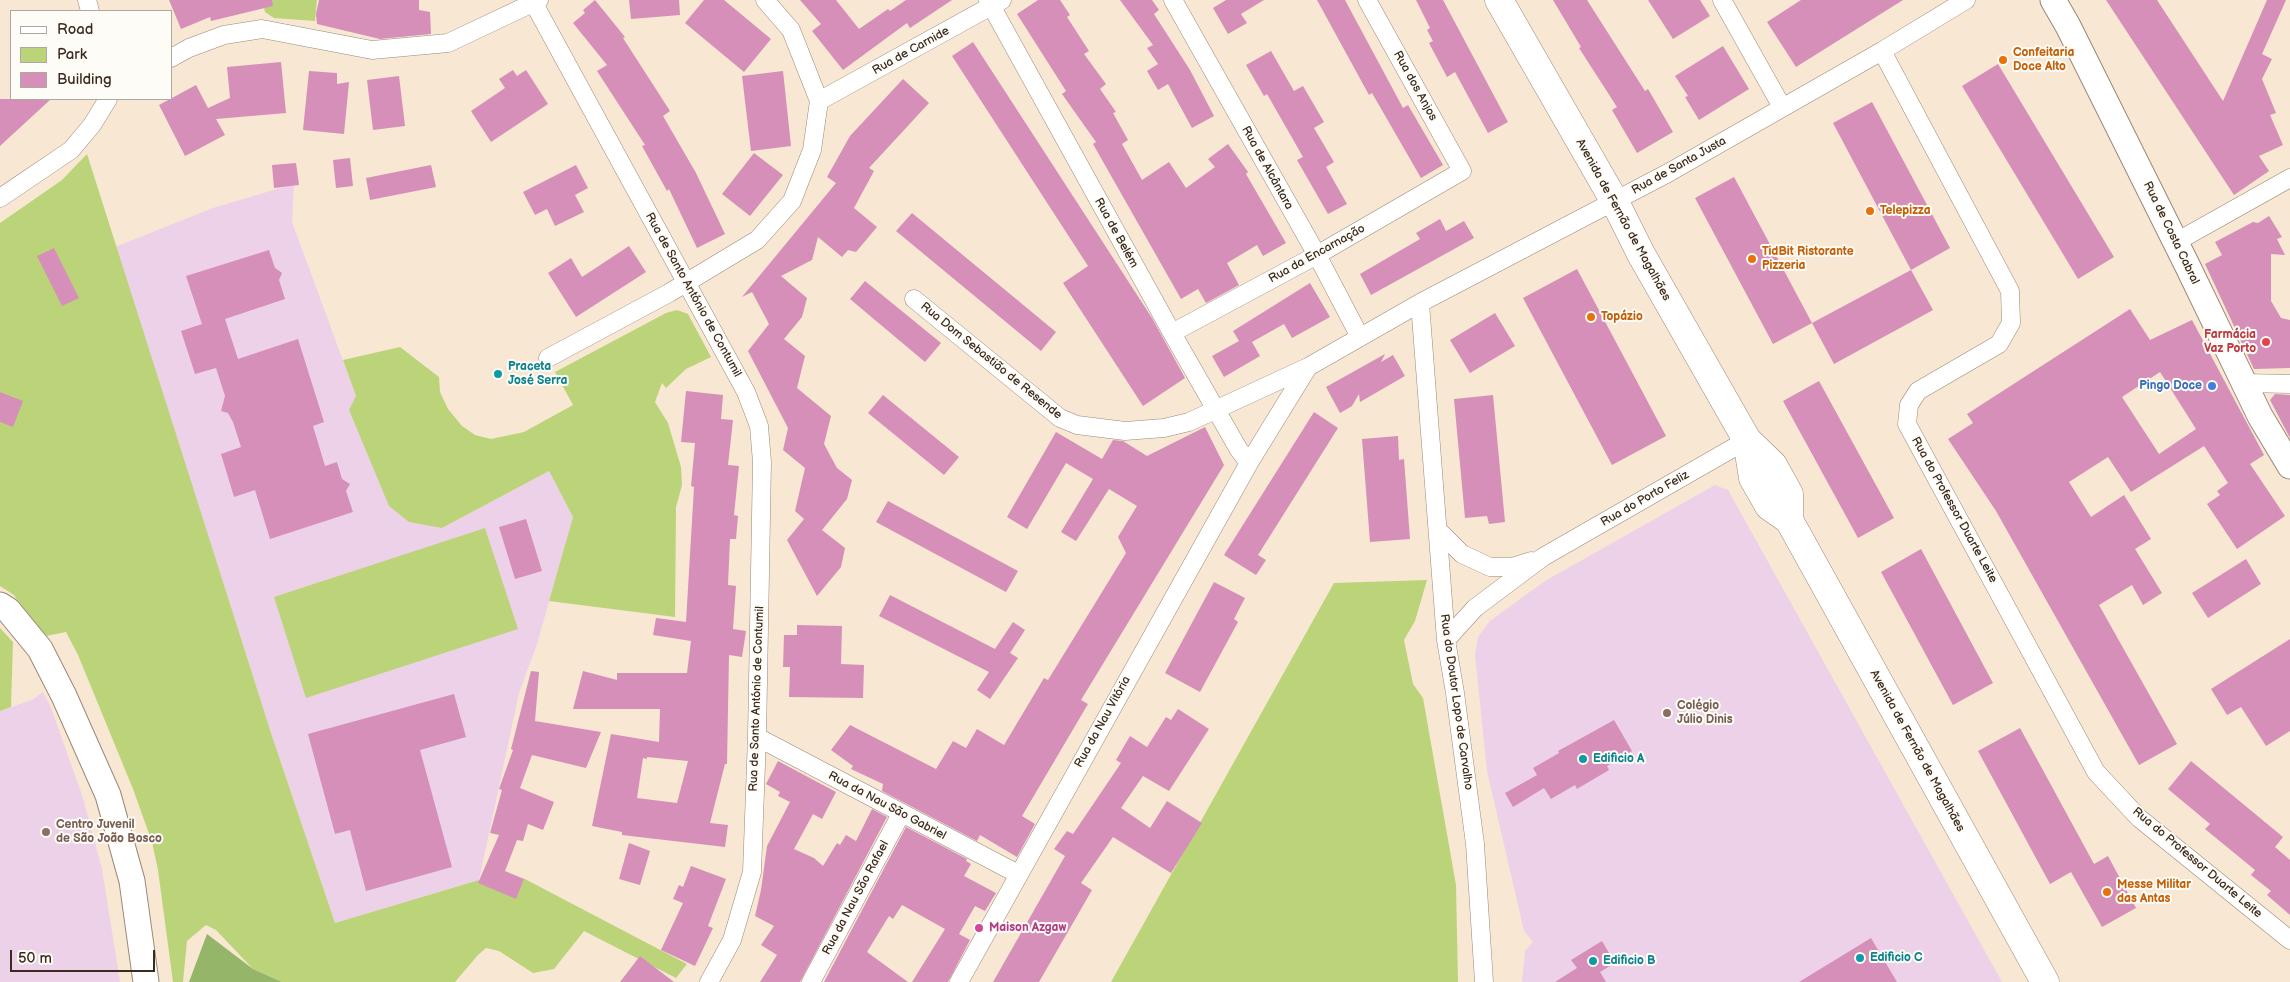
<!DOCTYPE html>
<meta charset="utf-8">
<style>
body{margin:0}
#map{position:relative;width:2290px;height:982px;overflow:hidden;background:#f8e7d2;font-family:"Balsamiq Sans",sans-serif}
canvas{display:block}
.legend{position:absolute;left:10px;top:10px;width:162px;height:90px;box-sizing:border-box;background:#fdfcf7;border:1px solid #afa8a0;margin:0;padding:6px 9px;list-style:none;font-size:15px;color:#3b2a1e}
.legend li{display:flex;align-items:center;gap:10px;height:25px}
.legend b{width:25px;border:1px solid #afa8a0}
.scale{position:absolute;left:10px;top:950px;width:145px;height:22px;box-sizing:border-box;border:2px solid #3b2a1e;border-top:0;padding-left:6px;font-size:15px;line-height:18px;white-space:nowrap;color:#3b2a1e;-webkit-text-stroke:4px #fdfcf7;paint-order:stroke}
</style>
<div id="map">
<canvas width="2290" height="982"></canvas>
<ul class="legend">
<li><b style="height:6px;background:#fff"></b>Road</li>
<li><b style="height:14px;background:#bcd479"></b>Park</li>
<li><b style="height:14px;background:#d68fb9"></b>Building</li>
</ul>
<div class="scale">50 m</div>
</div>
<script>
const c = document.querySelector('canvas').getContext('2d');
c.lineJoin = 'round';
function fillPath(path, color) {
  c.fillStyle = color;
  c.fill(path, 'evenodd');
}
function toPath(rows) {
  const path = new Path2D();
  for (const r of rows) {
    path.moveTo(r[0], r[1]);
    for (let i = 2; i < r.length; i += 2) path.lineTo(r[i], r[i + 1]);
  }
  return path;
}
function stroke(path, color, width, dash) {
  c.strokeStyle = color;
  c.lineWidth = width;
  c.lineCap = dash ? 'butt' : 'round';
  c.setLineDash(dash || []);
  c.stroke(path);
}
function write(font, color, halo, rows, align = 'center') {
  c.font = font + ' "Balsamiq Sans",sans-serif';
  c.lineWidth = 4;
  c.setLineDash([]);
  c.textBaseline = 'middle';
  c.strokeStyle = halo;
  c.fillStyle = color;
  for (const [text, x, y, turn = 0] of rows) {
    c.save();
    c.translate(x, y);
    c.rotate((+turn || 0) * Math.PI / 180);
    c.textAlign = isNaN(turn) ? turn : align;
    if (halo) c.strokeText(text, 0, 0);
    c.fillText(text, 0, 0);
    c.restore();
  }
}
const built = toPath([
 [294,184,292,222,356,396,442,528,549,471,573,517,537,644,519,693,479,880,335,923,272,736,115,247,213,208],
 [1715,485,1728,490,2002,982,1522,982,1525,951,1533,942,1524,931,1487,771,1475,655,1478,637,1490,621,1545,581],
 [43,692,50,705,82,795,102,869,120,982,0,982,0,711,32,700]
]);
const green = toPath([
 [262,0,317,0,315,21,274,18,265,12],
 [87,154,272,736,335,923,479,880,516,898,523,878,687,964,676,978,584,931,554,969,533,973,499,951,486,948,478,955,455,982,282,982,253,969,216,930,206,925,187,941,183,982,173,982,158,870,152,842,133,789,78,655,66,632,46,636,37,629,14,595,0,586,0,223,62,180],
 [677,310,688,314,711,357,686,369,666,388,662,383,655,402,668,423,681,467,682,485,676,507,675,617,549,601,573,517,549,471,442,528,409,522,389,506,349,410,356,396,343,360,400,347,439,377,440,392,448,409,462,426,475,435,491,439,524,432,573,405,555,372,666,313],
 [485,528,518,629,306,698,274,597],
 [1427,580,1415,621,1404,640,1413,684,1423,698,1456,885,1458,982,1111,982,1334,583],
 [0,628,13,642,11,707,0,711]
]);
const forest = toPath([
 [207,934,253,969,282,982,189,982]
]);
const building = toPath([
 [169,0,272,0,273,6,211,21,210,17,181,29],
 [319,0,419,0,419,10,430,12,431,34,380,39,317,24,316,14],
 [595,0,625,37,623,38,670,111,663,116,696,173,725,234,697,248,669,189,667,191,642,146,645,145,597,71,607,65,573,23,585,13,583,10],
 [629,0,679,0,680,15,631,19],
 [704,0,724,0,771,39,744,72,685,23],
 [800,0,836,0,859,29,888,9,890,11,906,0,952,0,910,28,907,23,843,70,812,31,821,24],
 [1038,0,1060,0,1070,15,1067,17,1089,51,1084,54,1106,84,1100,89,1116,112,1113,113,1128,140,1122,144,1142,180,1169,162,1186,188,1215,167,1208,159,1228,144,1248,172,1246,174,1286,243,1263,256,1257,245,1227,263,1239,285,1206,303,1198,289,1181,299,1093,144,1096,142,1062,94,1066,91,1017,14],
 [1120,0,1152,0,1159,10,1154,14,1190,70,1214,116,1192,128,1168,84,1158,90,1147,71,1158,64,1147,48,1153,45],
 [1226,0,1264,0,1241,14,1247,23,1228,34,1213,8],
 [1317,0,1345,0,1403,108,1408,105,1443,165,1421,178,1372,93,1369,95],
 [1416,0,1443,0,1508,122,1488,133,1455,72,1447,77,1429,43,1433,41,1427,30,1430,28],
 [1553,0,1587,0,1645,91,1648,89,1673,132,1637,153,1612,110,1617,107,1579,48,1581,47],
 [1648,0,1700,0,1710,16,1673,39],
 [1801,0,1903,0,1796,67,1767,22],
 [2106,0,2157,0,2223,101,2267,0,2286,0,2262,54,2272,59,2262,79,2276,113,2270,115,2283,145,2259,156,2269,171,2234,195],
 [973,42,1152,318,1185,378,1143,406,1063,283,1088,266,952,56],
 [1723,46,1749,89,1699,120,1685,97,1688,96,1675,76],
 [1271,51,1294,91,1303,86,1324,122,1314,128,1334,162,1326,167,1347,204,1328,214,1297,160,1303,157,1267,94,1264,96,1246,65],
 [281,62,286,113,216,119,225,135,185,156,159,105,196,85,208,108,230,98,227,67],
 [1998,64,2114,257,2078,279,1962,86],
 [513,70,517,76,526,70,548,104,491,142,471,111,505,88,499,79],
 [309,71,337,73,337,84,349,82,344,134,303,130],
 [783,71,791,146,751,151,742,76],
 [399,76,405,126,373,130,367,80],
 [903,79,929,103,869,168,874,171,854,208,877,227,856,252,848,250,842,257,818,237,812,260,781,276,807,298,802,317,784,339,805,356,797,388,831,416,824,444,837,468,852,480,847,499,822,530,845,548,841,567,817,596,787,540,804,519,795,511,805,468,783,450,788,428,748,351,769,324,752,292,742,297,836,183,827,177,850,136],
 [0,99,51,99,0,146],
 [1872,102,1950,248,1911,270,1833,123],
 [754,153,783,175,750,216,722,194],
 [350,158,353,186,336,188,333,160],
 [296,163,299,185,274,188,272,165],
 [431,165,436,187,370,200,366,178],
 [576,165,588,188,575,195,584,212,555,226,547,209,535,215,523,192],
 [1734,177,1812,323,1773,344,1695,198],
 [912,213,1056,332,1041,351,896,231],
 [2269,216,2282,237,2277,239,2285,255,2271,254,2271,301,2281,318,2290,320,2290,368,2254,369,2205,264,2222,255,2215,242,2253,222,2258,223],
 [1440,219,1446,231,1464,221,1474,238,1371,295,1360,274,1420,239,1416,233],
 [629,246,646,272,576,317,548,273,571,258,582,277],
 [54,248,79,298,62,306,37,256],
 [269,250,275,268,282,273,279,280,285,299,225,319,238,359,298,339,324,422,313,426,325,466,337,462,342,479,350,484,346,491,353,512,270,539,255,490,234,497,221,454,241,447,233,422,228,413,221,411,225,396,216,368,195,374,181,331,202,324,186,276],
 [1577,269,1666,436,1612,465,1523,298],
 [1911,270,1933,310,1834,364,1812,323],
 [865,281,941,343,925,362,850,299],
 [1310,283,1330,317,1292,338,1284,324,1252,342,1260,356,1224,377,1212,356,1239,341,1233,331],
 [2130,309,2150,340,2192,320,2264,455,2250,464,2285,516,2237,549,2207,504,2220,495,2217,491,2228,483,2204,446,2131,492,2108,457,2069,482,2091,517,2124,495,2151,539,2135,549,2162,593,2143,605,2132,585,2099,605,2177,744,2139,765,1996,511,1948,439,1973,423,1967,414],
 [2160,372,2196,429,2159,454,2122,397],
 [1495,313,1515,346,1470,373,1450,340],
 [1385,354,1381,362,1393,355,1405,376,1360,402,1359,394,1352,406,1340,413,1326,387],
 [1819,381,1894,518,1858,538,1783,401],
 [686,391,723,395,721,419,733,420,728,465,739,466,734,515,738,516,736,539,730,539,728,585,736,586,733,629,746,631,742,657,729,655,727,764,725,764,710,823,728,825,725,847,622,835,622,832,592,826,611,734,659,742,660,709,573,709,583,671,617,680,617,673,687,673,691,641,653,635,656,618,686,622,694,487,691,486,695,443,681,442],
 [647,757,688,761,677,803,637,798,643,758,647,759],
 [0,392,23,401,13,427,0,422],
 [2275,394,2290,395,2290,438,2270,400],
 [883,395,959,457,944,475,868,413],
 [1493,395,1505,522,1489,524,1487,516,1465,518,1454,399],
 [1314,412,1338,428,1258,555,1266,560,1256,575,1224,555],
 [1205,427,1224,465,1081,700,1088,704,1022,816,1035,824,1017,857,980,835,977,841,882,791,883,784,851,769,853,766,831,750,850,725,936,769,953,741,966,748,977,729,1004,745,1044,678,1048,680,1126,553,1118,537,1137,506,1109,489,1076,541,1061,532,1093,479,1066,463,1027,529,1007,517,1056,432,1102,459,1113,440,1123,441,1147,456],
 [1398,436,1399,460,1404,459,1410,539,1370,542,1362,439],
 [888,501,1018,571,1006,592,876,522],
 [526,519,542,571,515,579,499,527],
 [1921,549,1993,683,1953,705,1881,572],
 [2246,559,2261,584,2208,618,2192,593],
 [1214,582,1245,598,1234,619,1238,622,1200,692,1165,673],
 [890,595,995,649,1013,622,1025,630,1010,653,1018,658,990,699,977,690,989,672,879,616],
 [797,625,842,626,841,664,864,665,863,698,789,697,790,667,783,667,784,635,797,635],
 [2290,639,2290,731,2266,746,2241,707,2227,715,2211,689],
 [531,671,539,672,535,721,601,732,586,768,532,755,520,788,554,802,543,830,528,824,523,841,517,840,505,871,524,879,516,899,478,883,499,835,490,833,502,790,499,789,513,750,511,749],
 [454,694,466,737,420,750,452,867,366,891,350,830,335,834,308,734],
 [1178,709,1209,729,1169,791,1143,776,1121,808,1150,828,1167,801,1202,823,1171,873,1113,837,1081,883,1092,890,1039,982,993,982,1065,856,1054,849,1067,831,1073,834,1121,763,1116,760,1130,736,1147,747,1166,717,1171,720],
 [1614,720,1632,751,1607,766,1609,770,1577,789,1575,785,1551,799,1544,788,1513,807,1505,793,1537,775,1533,768,1559,753,1558,751],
 [2020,728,2094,864,2108,856,2136,908,2102,927,2071,872,2050,884,1978,751],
 [778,761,836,792,822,819,813,814,794,849,814,858,823,866,837,843,840,845,846,835,856,841,872,809,887,817,800,982,760,982,777,955,761,945,774,926,755,916,761,890,767,846,790,802,778,796,780,792,766,784],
 [2191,761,2283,837,2275,847,2290,860,2290,915,2267,895,2271,891,2251,875,2255,870,2205,829,2210,824,2168,789],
 [906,827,967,859,966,861,971,864,964,876,996,893,985,911,975,906,959,934,970,940,948,982,912,982,945,929,902,905,893,919,889,916,867,952,908,982,824,982],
 [629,843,650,851,640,885,619,879],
 [691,866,726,879,708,926,713,928,695,966,661,950,683,903,673,899,679,885,683,887],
 [1871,938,1897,982,1799,982],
 [1602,941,1615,963,1600,972,1606,982,1555,982,1577,968,1571,960],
 [640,956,674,982,620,982]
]);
const street = toPath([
 [87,0,90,11],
 [532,0,746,392,759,426,762,462,757,737,752,872,732,940,709,982],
 [988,0,1172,333,1239,450,1249,463],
 [1173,0,1317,255,1360,337],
 [1722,0,1782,107],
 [1882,51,2010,291,2011,323,1999,344,1918,391,1909,405,1907,424,2096,772,2139,818,2290,940],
 [171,58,189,48,224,35,262,29,372,50,448,43,539,0],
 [819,101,1002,0],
 [0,198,71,150,92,125,108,99],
 [2176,242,2290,178],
 [914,299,1060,418,1077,425,1125,431,1164,428,1189,422,1308,367,1420,303,1668,173,1882,51,1966,0],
 [1420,303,1446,640,1455,693,1475,844,1484,982],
 [1172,333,1317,255,1462,171,1367,0],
 [548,358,669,293,757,240,792,201,812,150,819,101,791,30,765,0],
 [2244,383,2290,384],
 [1438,530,1462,554,1490,567,1512,567,1531,561],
 [1446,640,1475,608,1543,557,1747,440],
 [757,737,1018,874],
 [811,982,901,814],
 [959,982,1249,463,1308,367]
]);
const secondary = toPath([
 [2053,0,2068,26,2188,267,2260,416,2290,466],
 [0,605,8,610,40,649,64,696,108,795,132,881,146,982]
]);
const primary = toPath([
 [1499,0,1615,202,1641,254,1747,440,1773,465,1789,494,1789,520],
 [1747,440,1753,478,1769,506,1789,520,2045,982]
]);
const markers = [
 [2003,60,5,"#e8710a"],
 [1870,211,5,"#e8710a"],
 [1752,259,5,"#e8710a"],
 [1591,317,5,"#e8710a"],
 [2266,342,5,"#e0444e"],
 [498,374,5,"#0f9aa8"],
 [2212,386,5,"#3f7fe0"],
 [1667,713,5,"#8d6e63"],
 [1583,759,5,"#0f9aa8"],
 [46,832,5,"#8d6e63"],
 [2107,892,5,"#e8710a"],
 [979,928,5,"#d1479c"],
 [1860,958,5,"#0f9aa8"],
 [1593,961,5,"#0f9aa8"]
];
const streetNames = [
 ["Rua de Carnide",911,51,-29],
 ["Rua dos Anjos",1415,86,61],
 ["Rua de Santa Justa",1679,166,-29],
 ["Rua de Alcântara",1267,168,61],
 ["Avenida de Fernão de Magalhães",1623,220,61],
 ["Rua de Belém",1116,233,61],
 ["Rua de Costa Cabral",2171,233,64],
 ["Rua da Encarnação",1317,254,-29],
 ["Rua de Santo António de Contumil",693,295,61],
 ["Rua Dom Sebastião de Resende",991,361,39],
 ["Rua do Porto Feliz",1645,499,-30],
 ["Rua do Professor Duarte Leite",1954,510,61],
 ["Rua de Santo António de Contumil",757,699,-88],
 ["Rua do Doutor Lopo de Carvalho",1456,702,82],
 ["Rua da Nau Vitória",1103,722,-61],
 ["Avenida de Fernão de Magalhães",1917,751,61],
 ["Rua da Nau São Gabriel",887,806,28],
 ["Rua do Professor Duarte Leite",2197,863,40],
 ["Rua da Nau São Rafael",856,898,-62]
];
const foodNames = [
 ["Confeitaria",2013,53],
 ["Doce Alto",2013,67],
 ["Telepizza",1880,211],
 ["TidBit Ristorante",1762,252],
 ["Pizzeria",1762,266],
 ["Topázio",1601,317],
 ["Messe Militar",2117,885],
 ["das Antas",2117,899]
];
const healthNames = [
 ["Farmácia",2256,335],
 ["Vaz Porto",2256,349]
];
const cultureNames = [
 ["Praceta",508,367],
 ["José Serra",508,381],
 ["Edificio A",1593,759],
 ["Edificio C",1870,958],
 ["Edificio B",1603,961]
];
const shopNames = [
 ["Pingo Doce",2202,386]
];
const educationNames = [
 ["Colégio",1677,706],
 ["Júlio Dinis",1677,720],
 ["Centro Juvenil",56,825],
 ["de São João Bosco",56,839]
];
const hotelNames = [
 ["Maison Azgaw",989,928]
];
fillPath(built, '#edd1e9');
fillPath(green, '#bcd479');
fillPath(forest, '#95b669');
fillPath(building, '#d68fb9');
stroke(street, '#9a8878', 19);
stroke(secondary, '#9a8878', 27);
stroke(primary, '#9a8878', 29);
stroke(street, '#fff', 18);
stroke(secondary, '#fff', 25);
stroke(primary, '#fff', 28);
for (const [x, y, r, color] of markers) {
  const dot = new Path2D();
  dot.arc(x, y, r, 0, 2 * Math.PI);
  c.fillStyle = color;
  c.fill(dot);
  stroke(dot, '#fdfcf7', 2);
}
write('12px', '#3b2a1e', '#fdfcf7', streetNames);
write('bold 12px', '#c56008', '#fdfcf7', foodNames, 'left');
write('bold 12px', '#be3a42', '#fdfcf7', healthNames, 'right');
write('bold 12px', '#0d838f', '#fdfcf7', cultureNames, 'left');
write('bold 12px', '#366cbe', '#fdfcf7', shopNames, 'right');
write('bold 12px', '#785e54', '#fdfcf7', educationNames, 'left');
write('bold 12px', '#b23c85', '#fdfcf7', hotelNames, 'left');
</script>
